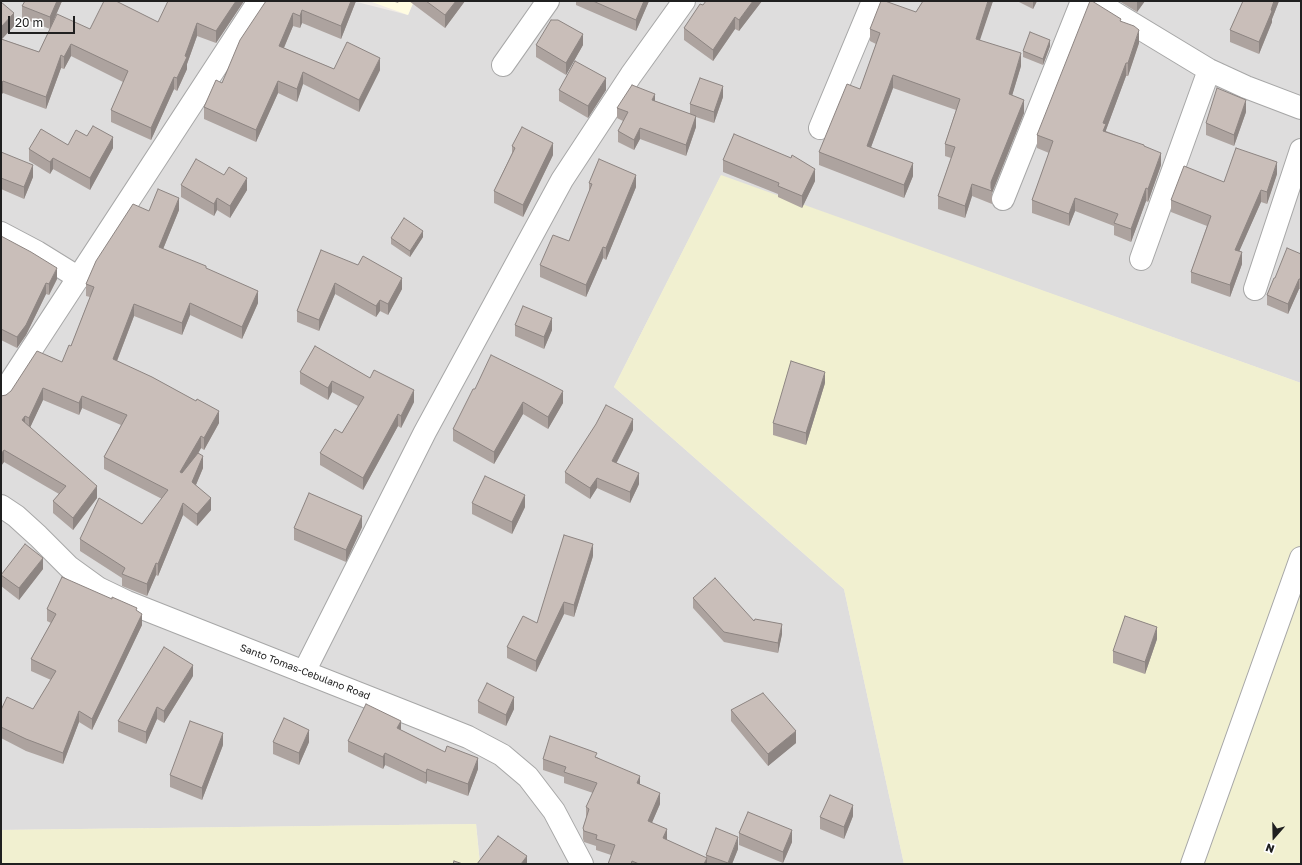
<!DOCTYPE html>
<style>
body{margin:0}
#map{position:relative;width:1302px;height:865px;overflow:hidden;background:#f1ece6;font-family:"Golos Text",sans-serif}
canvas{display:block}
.frame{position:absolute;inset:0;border:2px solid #202020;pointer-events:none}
.north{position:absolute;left:1254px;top:817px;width:40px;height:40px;-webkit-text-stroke:3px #fff;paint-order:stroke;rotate:200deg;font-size:11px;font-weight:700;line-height:16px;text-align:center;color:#202020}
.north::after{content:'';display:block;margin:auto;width:14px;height:18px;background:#202020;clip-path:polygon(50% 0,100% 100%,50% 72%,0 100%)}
.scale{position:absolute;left:8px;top:16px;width:67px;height:18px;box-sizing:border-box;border:2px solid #202020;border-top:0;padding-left:5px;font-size:12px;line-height:14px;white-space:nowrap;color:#202020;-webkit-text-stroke:3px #fff;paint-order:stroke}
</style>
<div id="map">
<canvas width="1302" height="865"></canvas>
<div class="frame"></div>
<div class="north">N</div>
<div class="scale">20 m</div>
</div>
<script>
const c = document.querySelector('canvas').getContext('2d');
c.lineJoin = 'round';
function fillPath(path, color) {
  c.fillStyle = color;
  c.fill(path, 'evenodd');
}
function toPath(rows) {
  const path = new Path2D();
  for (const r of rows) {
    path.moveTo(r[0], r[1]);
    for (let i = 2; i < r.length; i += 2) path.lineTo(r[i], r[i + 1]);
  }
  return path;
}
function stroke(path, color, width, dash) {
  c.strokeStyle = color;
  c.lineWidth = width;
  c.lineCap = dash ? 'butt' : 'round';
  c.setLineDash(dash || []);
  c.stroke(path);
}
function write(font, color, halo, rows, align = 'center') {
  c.font = font + ' "Golos Text",sans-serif';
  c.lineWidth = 3;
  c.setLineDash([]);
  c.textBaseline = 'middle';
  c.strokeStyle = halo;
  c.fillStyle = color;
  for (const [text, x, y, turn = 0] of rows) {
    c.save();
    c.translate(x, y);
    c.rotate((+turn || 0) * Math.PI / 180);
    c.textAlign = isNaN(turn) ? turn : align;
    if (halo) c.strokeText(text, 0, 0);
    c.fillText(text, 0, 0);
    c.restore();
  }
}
const residential = toPath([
 [1,1,353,1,408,15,414,1,1301,1,1301,383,721,176,614,387,844,589,904,864,480,864,476,824,1,830]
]);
const education = toPath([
 [369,1,414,1,408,15]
]);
const farmland = toPath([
 [721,175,1301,383,1301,864,904,864,844,589,614,387],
 [476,824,480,864,1,864,1,830]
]);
const minor = toPath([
 [1095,1,1209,70,1246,87,1301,108],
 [503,65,548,1],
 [820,128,873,1],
 [1003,199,1082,1],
 [1,233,37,252,79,278],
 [1141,259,1209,70],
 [1255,289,1301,150],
 [1,396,259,1],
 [304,672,425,432,562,180,631,75,684,1],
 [1192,864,1301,558]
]);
const tertiary = toPath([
 [1,506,16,516,38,536,69,567,98,588,127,602,413,715,468,737,502,755,528,777,554,811,582,864]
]);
const wall = toPath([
 [25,1,62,1,51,26,90,29,158,22,244,1,216,43,197,36,187,64,187,69,177,91,174,89,151,140,111,122,111,110,123,82,71,56,64,69,61,68,46,109,3,93,1,2,14,26,2,39,39,52,50,29,22,18,22,6],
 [266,1,356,1,341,39,302,23,300,28,293,26,284,48,334,69,380,70,359,112,303,84,297,102,278,93,256,142,204,119,204,107,222,83],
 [392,1,399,1,398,3],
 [409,1,465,1,445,28],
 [576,1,649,1,636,31,576,5],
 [762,1,739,31,735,29,713,61,684,40,684,28,703,5],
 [923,1,993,1,979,40,1021,66,1012,95,1024,113,992,193,992,204,972,196,965,218,938,209,938,196,951,158,945,156,945,144,956,110,893,88,871,147,913,176,904,198,819,165,819,152,860,89,876,44,870,41,870,29,916,12],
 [1017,1,1037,1,1033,9],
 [1119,1,1145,1,1137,12],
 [1243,1,1279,1,1272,19,1272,22,1259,54,1230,42,1230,30],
 [1121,22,1139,43,1128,76,1126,76,1106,130,1106,131,1144,146,1161,165,1148,202,1146,201,1131,242,1114,235,1114,226,1075,211,1069,226,1032,213,1032,200,1049,153,1037,148,1037,135],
 [536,45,583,45,566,75,536,57],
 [1050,46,1043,65,1023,57,1023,51],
 [559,90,606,90,588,118,559,101],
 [723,97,714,123,696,117,696,127,686,156,640,139,634,150,618,142,618,131,623,121,617,118,617,108,655,101,690,114,690,104],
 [1246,112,1234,146,1206,135,1206,123],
 [87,136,113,148,90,190,53,169,50,174,29,161,29,149,68,145],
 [512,146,553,155,523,217,494,203,494,191,512,153],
 [1,152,33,177,24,199,1,189],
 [723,160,815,181,802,208,778,197,778,194,723,172],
 [1277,174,1267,204,1261,202,1239,251,1242,264,1230,297,1191,283,1191,272,1207,226,1171,212,1171,200,1224,182],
 [589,183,636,187,606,260,603,258,586,297,540,277,540,265,569,241,589,193],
 [181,185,247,190,230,218,217,210,214,216,181,197],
 [179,210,163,249,206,268,258,303,242,339,190,315,182,335,134,316,117,361,219,423,204,450,201,448,198,454,203,468,196,485,211,510,197,526,183,515,158,576,156,575,147,596,122,586,122,578,80,551,80,539,142,524,162,499,104,469,104,457,121,425,82,408,79,415,43,400,30,427,97,498,73,530,53,513,53,501,59,494,4,462,1,466,1,396,6,395,62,362,71,346,90,297,86,296,86,284,149,211],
 [1,236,57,279,49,295,46,294,26,335,17,348,1,340],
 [423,237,410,257,391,244,391,238],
 [321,250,402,289,388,315,380,311,376,317,335,294,319,331,297,322,297,311],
 [1301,254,1301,289,1299,289,1288,314,1267,305,1267,295,1275,278],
 [515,325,552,330,544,349,515,336],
 [300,372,414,402,401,428,398,426,363,490,320,465,320,453,342,433,358,406,332,392,328,400,300,384],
 [825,383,806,445,773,435,773,423],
 [475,389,563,403,548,429,523,414,494,464,453,441,453,429],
 [633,430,616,463,639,484,630,503,597,488,590,499,565,483,565,472],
 [472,503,525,507,512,534,472,514],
 [362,527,346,562,294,540,294,528],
 [593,556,574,617,564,614,536,672,507,658,507,647,537,623],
 [43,569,19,600,1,586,1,575],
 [693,598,754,621,782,634,778,653,724,642,693,608],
 [47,609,137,611,142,625,92,730,79,722,63,764,26,751,1,738,1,710,33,709,51,680,31,671,31,659,51,623,47,621],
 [1157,639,1145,674,1113,663,1113,651],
 [193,676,164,723,157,719,146,744,118,732,118,721],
 [478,701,514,709,506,726,478,713],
 [731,710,796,743,768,766,731,721],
 [401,730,478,769,468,796,427,781,426,784,385,765,383,769,348,752,348,741],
 [273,742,309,742,299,765,273,754],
 [223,745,202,800,170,787,170,775],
 [597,757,640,784,660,804,652,822,667,840,706,858,706,855,738,849,732,864,608,864,611,855,596,850,596,846,584,842,583,839,583,828,586,818,586,807,593,793,564,783,564,777,543,770,543,759],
 [853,816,844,839,820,829,820,817],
 [739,833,792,842,783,863,739,845]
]);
const shadedWall = toPath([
 [57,1,62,1,50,29,50,17],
 [236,1,244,1,216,43,216,31],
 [351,1,356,1,341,39,341,26],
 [456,1,465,1,445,28,445,15],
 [644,1,649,1,636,31,636,20],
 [753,1,762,1,739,31,739,20],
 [988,1,993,1,976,52,976,39],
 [1033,1,1037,1,1033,9],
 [1137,1,1145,1,1137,12],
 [1274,1,1279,1,1272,19,1272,22,1259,54,1259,42],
 [302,10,302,23,300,28,300,16],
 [14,13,14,26,1,40,1,27],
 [293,13,293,26,279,59,279,46],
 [735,17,735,29,713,61,713,50],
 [197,23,197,36,187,64,187,69,177,91,177,78],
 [1139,30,1139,43,1128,76,1128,63],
 [583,34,583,45,566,75,566,63],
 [1050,40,1050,46,1043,65,1043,59],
 [71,44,71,56,64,69,64,57],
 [1021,53,1021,66,1009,106,1009,94],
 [61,55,61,68,46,109,46,97],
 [380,58,380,70,359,112,359,100],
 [1126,63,1126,76,1106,130,1106,137,1103,143,1103,123],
 [303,72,303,84,297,102,297,89],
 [893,75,893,88,867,158,867,146],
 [174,77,174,89,151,140,151,128],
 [606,78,606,90,588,118,588,106],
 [3,81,3,93,1,95,1,83],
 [278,81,278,93,256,142,256,130],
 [723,86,723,97,714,123,714,112],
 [655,94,655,104,652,100],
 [1024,100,1024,113,992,193,991,188,991,182],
 [1246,100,1246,112,1234,146,1234,135],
 [696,116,696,127,686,156,686,145],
 [640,128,640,139,634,150,634,140],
 [113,137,113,148,90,190,90,178],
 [553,143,553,155,523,217,523,205],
 [1161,153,1161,165,1148,202,1148,189],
 [53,158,53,169,50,174,50,162],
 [1277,162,1277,174,1267,204,1267,192],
 [913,163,913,176,904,198,904,185],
 [33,165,33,177,24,199,24,187],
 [815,169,815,181,802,208,802,196],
 [636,175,636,187,606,260,606,248],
 [247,178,247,190,230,218,230,206],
 [972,184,972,196,965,218,965,206],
 [1146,188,1146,201,1131,242,1131,229],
 [1261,190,1261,202,1235,261,1235,250],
 [179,198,179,210,159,259,159,247],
 [217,198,217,210,214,216,214,204],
 [1075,198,1075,211,1069,226,1069,214],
 [423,231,423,237,410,257,410,251],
 [603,247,603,258,586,297,586,285],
 [1242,252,1242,264,1230,297,1230,285],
 [57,268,57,279,49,295,49,284],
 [402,278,402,289,388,315,388,304],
 [1299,279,1299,289,1288,314,1288,304],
 [46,283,46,294,26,335,17,348,17,337],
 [335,283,335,294,319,331,319,320],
 [258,291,258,303,242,339,242,327],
 [380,300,380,311,376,317,376,306],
 [190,303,190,315,182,335,182,323],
 [134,304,134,316,113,371,113,359],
 [552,318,552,330,544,349,544,337],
 [825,372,825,383,806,445,806,433],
 [332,381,332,392,328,400,328,388],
 [43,388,43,400,29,430,29,418],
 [414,390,414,402,401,428,401,416],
 [563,391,563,403,548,429,548,417],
 [82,396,82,408,79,415,79,403],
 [523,402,523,414,494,464,494,452],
 [219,411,219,423,204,450,204,438],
 [398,414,398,426,363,490,363,478],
 [25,416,25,428,22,420],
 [633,419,633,430,612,472,612,461],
 [201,436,201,448,180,484,180,472],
 [4,450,4,462,1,466,1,454],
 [203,456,203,468,192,494,192,482],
 [639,473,639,484,630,503,630,492],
 [597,478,597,488,590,499,590,488],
 [97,486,97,498,73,530,73,518],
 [525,495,525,507,512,534,512,522],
 [211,498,211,510,197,526,197,514],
 [183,503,183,515,158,576,158,564],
 [362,516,362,527,346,562,346,550],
 [593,544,593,556,574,617,574,605],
 [43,558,43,569,19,600,19,588],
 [156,563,156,575,147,596,147,584],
 [564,602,564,614,536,672,536,661],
 [142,614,142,625,92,730,92,719],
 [782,624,782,634,778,653,778,643],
 [1157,627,1157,639,1145,674,1145,662],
 [193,665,193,676,164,723,164,711],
 [514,697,514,709,506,726,506,715],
 [157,707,157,719,146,744,146,732],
 [79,711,79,722,63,764,63,753],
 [401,721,401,733,397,728],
 [309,730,309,742,299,765,299,753],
 [796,731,796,743,768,766,768,754],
 [223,733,223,745,202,800,202,788],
 [385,753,385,765,383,769,383,757],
 [478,758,478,769,468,796,468,784],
 [427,769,427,781,426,784,426,773],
 [640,776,640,787,637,783],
 [660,793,660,804,648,832,648,821],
 [853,805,853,816,844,839,844,827],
 [667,829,667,840,663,838],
 [792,830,792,842,783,863,783,852],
 [738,837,738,849,732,864,728,864],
 [527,856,527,864,521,864],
 [707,858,707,864,704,864]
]);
const building = toPath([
 [25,1,57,1,50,17,22,6,25,1],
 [104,1,116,1,158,22,168,1,236,1,216,31,197,23,185,56,187,57,177,78,174,77,151,128,111,110,128,71,71,44,64,57,61,55,46,97,3,81,1,83,1,39,39,52,57,14,90,29,104,1],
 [266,1,351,1,341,26,302,10,300,16,293,13,279,46,334,69,347,42,380,58,359,100,303,72,297,89,278,81,256,130,204,107,216,80,222,83,240,40,266,1],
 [426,1,456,1,445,15,426,1],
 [593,1,644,1,636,20,593,1],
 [706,1,753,1,739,20,735,17,713,50,684,28,700,4,703,5,706,1],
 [881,1,885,1,916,12,923,1,988,1,976,39,1021,53,1009,94,1024,100,991,182,991,188,992,191,972,184,965,206,938,196,955,147,945,144,960,99,893,75,867,146,913,163,904,185,819,152,847,84,860,89,880,33,870,29,881,1],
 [1090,1,1092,1,1121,19,1120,21,1134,26,1139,30,1128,63,1126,63,1103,123,1106,124,1103,131,1144,145,1144,146,1161,153,1148,189,1146,188,1131,229,1114,223,1118,214,1075,198,1069,214,1032,200,1053,141,1037,135,1090,1],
 [1243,1,1274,1,1271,10,1272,11,1259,42,1230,30,1243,1],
 [1,2,14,13,1,27,1,2],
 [551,20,558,20,583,34,566,63,536,45,551,20],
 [1030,32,1050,40,1043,59,1023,51,1030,32],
 [575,61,606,78,588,106,559,90,575,61],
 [700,78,723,86,714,112,690,104,700,78],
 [632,85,655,94,652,100,696,116,686,145,640,128,634,140,618,131,628,112,617,108,632,85],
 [1217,88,1246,100,1234,135,1206,123,1217,88],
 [93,126,113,137,90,178,53,158,50,162,29,149,41,129,68,145,76,130,87,136,93,126],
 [522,127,553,143,523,205,494,191,515,148,512,146,522,127],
 [734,134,791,158,792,155,815,169,802,196,778,186,779,183,723,160,734,134],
 [1236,148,1277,162,1267,192,1261,190,1235,250,1242,252,1230,285,1191,272,1211,216,1171,200,1184,166,1224,182,1236,148],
 [1,152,33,165,24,187,1,178,1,152],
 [196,159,224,175,229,167,247,178,230,206,217,198,214,204,181,185,196,159],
 [599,159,636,175,606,248,603,247,586,285,540,265,553,235,569,241,592,184,589,183,599,159],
 [158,189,179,198,159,247,206,266,206,268,258,291,242,327,190,303,182,323,134,304,113,359,152,377,196,401,197,399,219,411,204,438,201,436,180,472,182,473,198,453,203,456,192,482,211,498,197,514,183,503,158,564,156,563,147,584,122,574,125,568,80,539,99,498,142,524,168,490,104,457,127,415,82,396,79,403,43,388,29,418,25,416,22,420,97,486,73,518,53,501,66,486,4,450,1,454,1,396,6,395,11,391,37,351,62,362,69,345,71,346,94,287,86,284,96,261,133,204,149,211,158,189],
 [404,218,423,231,410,251,391,238,404,218],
 [1,236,31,252,57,268,49,284,46,283,26,325,17,337,1,329,1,236],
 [1287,248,1301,254,1301,279,1299,279,1288,304,1267,295,1274,278,1275,278,1287,248],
 [321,250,358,265,363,256,402,278,388,304,380,300,376,306,335,283,319,320,297,311,321,250],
 [523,306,552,318,544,337,515,325,523,306],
 [315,346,370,378,374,370,414,390,401,416,398,414,363,478,320,453,335,429,342,433,364,397,332,381,328,388,300,372,315,346],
 [491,355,542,380,563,391,548,417,523,402,494,452,453,429,473,389,475,389,491,355],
 [791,361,825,372,806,433,773,423,791,361],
 [606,405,633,419,612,461,639,473,630,492,597,478,590,488,565,472,596,424,606,405],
 [485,476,525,495,512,522,472,503,485,476],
 [309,493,362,516,346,550,294,528,309,493],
 [564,535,593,544,574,605,564,602,536,661,507,647,523,616,537,623,564,535],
 [25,544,43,558,19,588,1,575,25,544],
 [62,577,112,599,112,597,137,608,136,610,142,614,92,719,79,711,63,753,26,739,1,727,1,710,7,697,33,709,56,671,31,659,56,614,47,609,62,577],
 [715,578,754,621,755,619,782,624,778,643,724,632,693,598,715,578],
 [1125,616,1157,627,1145,662,1113,651,1125,616],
 [164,647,193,665,164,711,157,707,146,732,118,721,164,647],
 [487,683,514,697,506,715,478,701,487,683],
 [763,693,796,731,768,754,731,710,763,693],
 [366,704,401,721,397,728,445,752,447,746,478,758,468,784,427,769,426,773,385,753,383,757,348,741,366,704],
 [284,718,309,730,299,753,273,742,284,718],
 [190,721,223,733,202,788,170,775,190,721],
 [550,736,597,753,595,757,640,776,637,783,660,793,648,821,667,829,663,838,707,858,704,864,639,864,632,861,631,864,608,864,615,845,596,839,597,835,584,831,583,828,589,809,586,807,597,783,564,772,566,767,543,759,550,736],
 [830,795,853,805,844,827,820,817,830,795],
 [748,812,792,830,783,852,739,833,748,812],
 [716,828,738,837,728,863,706,855,716,828],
 [498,836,527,856,521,864,477,864,498,836],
 [454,861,463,864,453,864,454,861]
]);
const streetNames = [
 ["Santo Tomas-Cebulano Road",305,672,21]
];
fillPath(residential, '#dedddd');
fillPath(education, '#fffce1');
fillPath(farmland, '#f1f0d0');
stroke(minor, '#a7a7a7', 24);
stroke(tertiary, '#a7a7a7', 24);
stroke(minor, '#fff', 22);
stroke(tertiary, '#fff', 22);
fillPath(wall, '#ada39f');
fillPath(shadedWall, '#8d8582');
fillPath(building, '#c9beb9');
stroke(building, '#8d8582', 1);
write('10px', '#202020', '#fff', streetNames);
</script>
